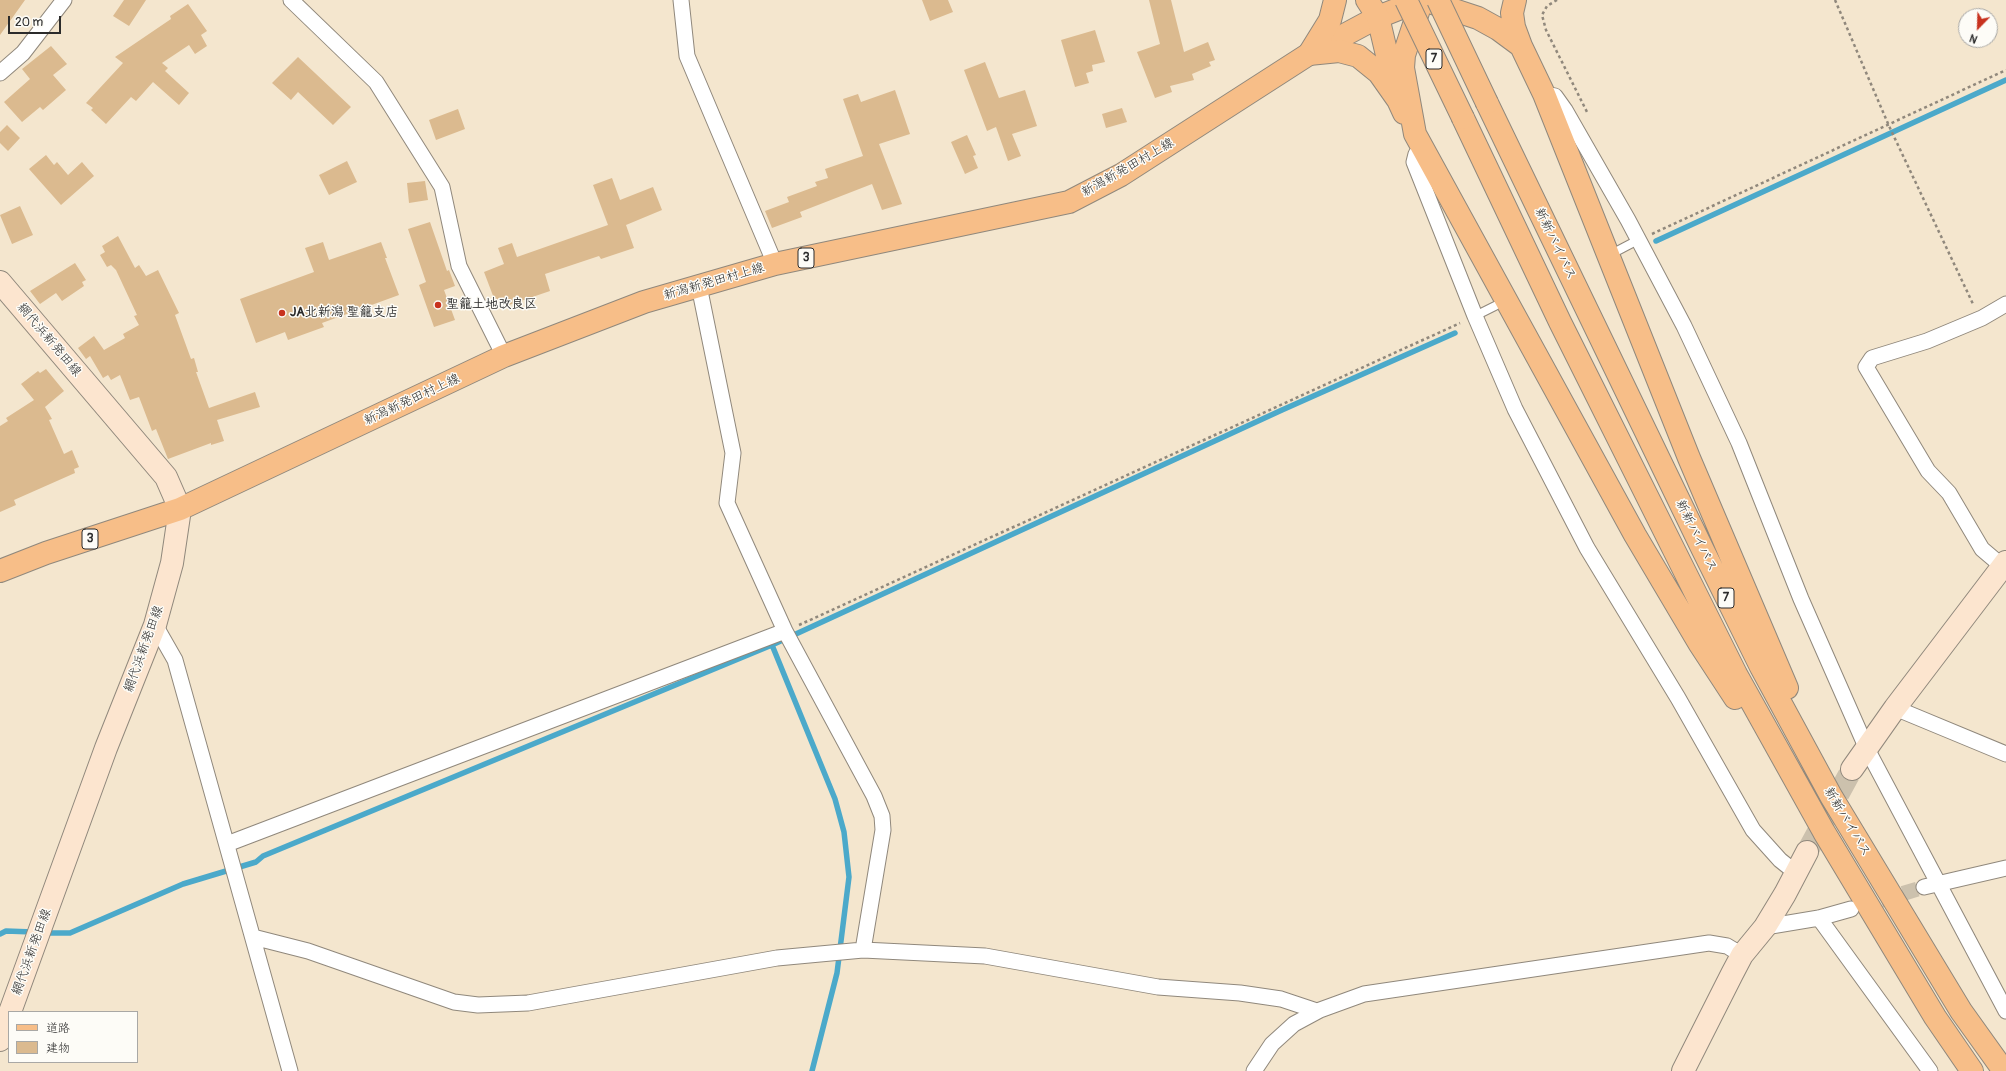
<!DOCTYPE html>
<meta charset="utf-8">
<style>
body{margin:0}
#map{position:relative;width:2006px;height:1071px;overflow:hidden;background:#f4e6ce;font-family:Pangolin,"Klee One",sans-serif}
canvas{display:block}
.legend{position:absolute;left:8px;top:1011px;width:130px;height:52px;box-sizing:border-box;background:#fdfcf7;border:1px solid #a9a8a5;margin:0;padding:5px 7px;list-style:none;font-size:12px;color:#2b2b2b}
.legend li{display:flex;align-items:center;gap:8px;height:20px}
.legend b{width:20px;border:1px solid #a9a8a5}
.north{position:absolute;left:1958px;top:8px;width:40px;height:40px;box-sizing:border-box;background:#fdfcf7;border:1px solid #a9a8a5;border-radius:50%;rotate:203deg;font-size:11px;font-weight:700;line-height:16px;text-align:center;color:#2b2b2b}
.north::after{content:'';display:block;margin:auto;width:14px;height:18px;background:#c8321e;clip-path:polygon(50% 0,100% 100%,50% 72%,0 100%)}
.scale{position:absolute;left:8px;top:16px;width:53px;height:18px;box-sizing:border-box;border:2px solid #2b2b2b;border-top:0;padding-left:5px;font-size:12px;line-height:14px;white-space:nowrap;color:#2b2b2b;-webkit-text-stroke:3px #fdfcf7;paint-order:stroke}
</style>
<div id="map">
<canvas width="2006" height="1071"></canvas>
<ul class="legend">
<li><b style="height:5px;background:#f7be88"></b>道路</li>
<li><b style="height:11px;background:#dbba8f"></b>建物</li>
</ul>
<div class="north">N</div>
<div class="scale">20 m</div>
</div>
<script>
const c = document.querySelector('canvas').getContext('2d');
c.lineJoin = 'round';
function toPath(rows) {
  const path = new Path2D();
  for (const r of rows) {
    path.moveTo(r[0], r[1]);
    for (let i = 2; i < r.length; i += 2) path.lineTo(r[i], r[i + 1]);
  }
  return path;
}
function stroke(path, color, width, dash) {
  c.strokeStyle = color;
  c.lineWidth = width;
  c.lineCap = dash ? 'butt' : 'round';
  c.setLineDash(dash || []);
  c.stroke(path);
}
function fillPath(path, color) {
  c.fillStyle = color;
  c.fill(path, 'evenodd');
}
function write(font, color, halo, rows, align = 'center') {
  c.font = font + ' Pangolin,"Klee One",sans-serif';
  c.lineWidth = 3;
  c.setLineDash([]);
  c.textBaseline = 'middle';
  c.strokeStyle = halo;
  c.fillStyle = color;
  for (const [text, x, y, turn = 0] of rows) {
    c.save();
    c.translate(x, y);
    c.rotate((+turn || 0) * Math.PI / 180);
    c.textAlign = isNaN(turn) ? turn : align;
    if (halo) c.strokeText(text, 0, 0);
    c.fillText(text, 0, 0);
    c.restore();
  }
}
const stream = toPath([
 [1656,241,2006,80],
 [772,645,835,799,844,832,849,877,837,973,812,1071],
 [44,933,70,933,183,884,256,862,263,856,772,645,1282,410,1455,333],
 [0,934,6,931,33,932]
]);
const building = toPath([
 [0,0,25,0,0,35],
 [124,0,146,0,129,26,113,16],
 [922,0,948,0,953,12,930,21],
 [1149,0,1171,0,1184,52,1208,42,1215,60,1209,62,1211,66,1192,74,1194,80,1170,86,1172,92,1155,98,1137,52,1160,44],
 [188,4,207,31,201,35,207,46,195,54,189,45,162,63,168,68,165,71,189,93,179,105,153,82,136,101,131,97,106,124,91,110,93,108,86,103,123,63,115,57,171,19,170,16],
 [1095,30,1105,62,1092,65,1093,71,1086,73,1089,83,1075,87,1061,40],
 [51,46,67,64,53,75,66,90,43,110,40,107,22,122,4,102,30,79,22,69],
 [298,57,351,107,333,125,298,92,291,100,272,83],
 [985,62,999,98,1025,90,1037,126,1012,134,1021,156,1008,161,996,127,987,131,964,70],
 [895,90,910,134,879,144,902,204,882,210,872,184,800,212,802,217,772,228,765,211,789,202,787,197,817,186,815,182,828,178,825,169,863,156,843,99,858,94,861,102],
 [1122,108,1127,122,1106,128,1102,114],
 [458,109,465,129,436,140,429,120],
 [7,125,20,138,8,151,0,143,0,132],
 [967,135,976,155,973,156,978,168,965,174,951,142],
 [46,155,54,165,57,162,68,175,82,162,94,176,61,205,29,169],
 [347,161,357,182,329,195,319,175],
 [612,178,620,200,653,187,662,210,626,225,634,248,601,259,599,256,545,274,550,291,503,307,500,300,495,301,484,272,504,264,498,248,512,243,517,257,608,225,593,185],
 [425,181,428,200,409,203,407,183],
 [20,206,33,235,12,244,0,215],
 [430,222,447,271,449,270,455,286,444,290,455,320,434,327,419,285,426,282,408,229],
 [118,236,135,268,139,265,146,276,158,270,179,313,175,315,191,359,194,358,198,372,196,372,209,408,255,392,260,407,217,420,224,441,211,445,211,443,168,459,156,429,152,431,139,397,130,400,120,375,111,380,108,375,103,378,90,356,86,359,78,348,94,336,104,350,125,338,123,334,139,325,134,316,137,315,116,270,111,265,107,267,100,255,105,252,102,246],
 [323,242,329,260,381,242,387,258,385,258,399,295,322,323,324,327,288,340,285,332,256,343,240,299,314,272,305,248],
 [75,263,86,280,82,282,84,286,62,301,56,293,40,304,30,291],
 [46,369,64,391,45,407,52,419,49,420,64,454,72,450,79,467,74,469,75,473,14,500,16,505,0,512,0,426,8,421,6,418,34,400,21,384,38,371,40,373]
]);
const streetTunnel = toPath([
 [1859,907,1924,887]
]);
const secondaryTunnel = toPath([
 [1807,852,1852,769]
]);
const path = toPath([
 [1557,0,1547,6,1542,15,1546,30,1588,114],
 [1835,0,1889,126,1973,304],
 [1652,234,2006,70],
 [799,625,1460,323]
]);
const lane = toPath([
 [1617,251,1638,240],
 [1475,316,1495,306]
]);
const street = toPath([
 [291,0,376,82,442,187,459,266,504,356],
 [681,0,687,56,775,264],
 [0,73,23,53,64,0],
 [1544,94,1555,96,1565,110,1628,220,1684,326,1739,443,1801,599,1867,749,2006,1011],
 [1422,150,1416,154,1414,162,1475,316,1515,409,1587,548,1678,698,1753,830,1780,860,1795,872],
 [699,286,733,453,727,503,785,631,874,796,882,816,883,830,863,950],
 [2002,566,1982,549,1949,493,1928,471,1866,367,1872,358,1927,341,1982,318,2006,304],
 [155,625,175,660,290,1071],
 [1895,708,2006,754],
 [227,844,785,631],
 [1924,887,2006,868],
 [1819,918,1930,1071],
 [1765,927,1819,918,1851,909],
 [253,937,308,951,454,1002,478,1005,528,1003,777,958,863,950,985,956,1158,987,1240,993,1281,999,1317,1011],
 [1254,1071,1272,1044,1294,1024,1320,1010,1364,994,1709,943,1727,946,1742,955]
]);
const secondary = toPath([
 [0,282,166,477,180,509,172,563,155,625,106,748,10,1012],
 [1852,769,1895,708,2006,562],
 [0,1040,9,1015],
 [1683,1071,1732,974,1742,955,1765,927,1785,894,1807,852]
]);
const primary = toPath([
 [0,571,46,553,180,509,504,356,644,302,775,264,1069,202,1121,175,1309,54,1378,17,1421,0]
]);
const highway = toPath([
 [1367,0,1378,17,1395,89],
 [1422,0,1404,55,1403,68,1415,134,1635,535,1699,643,1735,698],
 [1515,0,1512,13,1514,27,1521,46,1544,94,1689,458,1787,688],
 [1427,1,1478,18,1498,29,1521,46],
 [1309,54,1339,51,1358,56,1379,73,1398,100,1404,113],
 [1309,54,1330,20,1335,0],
 [1487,103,1703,550,1761,667,1831,796,1961,1011,2004,1071],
 [1463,118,1560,322,1736,674,1824,832,1935,1017,1972,1071]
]);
const highwayBridge = toPath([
 [1406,0,1463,118],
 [1438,0,1487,103]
]);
const markers = [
 [438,305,4,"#c8321e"],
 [282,313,4,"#c8321e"]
];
const shields = [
 [1434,59,16],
 [806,258,16],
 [90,539,16],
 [1726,598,16]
];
const shieldNames = [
 ["7",1434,59],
 ["3",806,258],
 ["3",90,539],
 ["7",1726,598]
];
const streetNames = [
 ["新潟新発田村上線",1128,168,-30],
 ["新新バイパス",1555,244,64],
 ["新潟新発田村上線",714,282,-16],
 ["網代浜新発田線",49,340,50],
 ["新潟新発田村上線",412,400,-25],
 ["新新バイパス",1696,536,64],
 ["網代浜新発田線",144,649,-70],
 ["新新バイパス",1847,822,59],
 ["網代浜新発田線",32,952,-70]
];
const poiNames = [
 ["聖籠土地改良区",446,305],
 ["JA北新潟 聖籠支店",290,313]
];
stroke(stream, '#4ba9ca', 5.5);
fillPath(building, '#dbba8f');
stroke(streetTunnel, '#ccc1ad', 15, [15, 8]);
stroke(secondaryTunnel, '#ccc1ad', 22, [22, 11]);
stroke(lane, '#90887c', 10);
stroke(street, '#90887c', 17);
stroke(secondary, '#90887c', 24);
stroke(primary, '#90887c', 24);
stroke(highway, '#90887c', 24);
stroke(path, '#90887c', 2.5, [3, 3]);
stroke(lane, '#fff', 8);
stroke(street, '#fff', 15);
stroke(secondary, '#fce5cf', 22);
stroke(primary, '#f7be88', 22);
stroke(highway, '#f7be88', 22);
stroke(highwayBridge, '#90887c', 24, []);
stroke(highwayBridge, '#f7be88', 22);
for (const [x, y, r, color] of markers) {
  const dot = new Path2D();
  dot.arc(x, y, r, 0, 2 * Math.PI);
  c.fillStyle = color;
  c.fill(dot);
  stroke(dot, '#fdfcf7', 1.5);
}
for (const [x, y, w] of shields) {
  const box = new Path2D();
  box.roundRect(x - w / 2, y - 10, w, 20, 3);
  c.fillStyle = '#fdfcf7';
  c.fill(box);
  stroke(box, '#2b2b2b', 1);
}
write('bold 12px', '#2b2b2b', null, shieldNames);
write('13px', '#2b2b2b', '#fdfcf7', streetNames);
write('bold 13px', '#2b2b2b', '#fdfcf7', poiNames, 'left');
</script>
